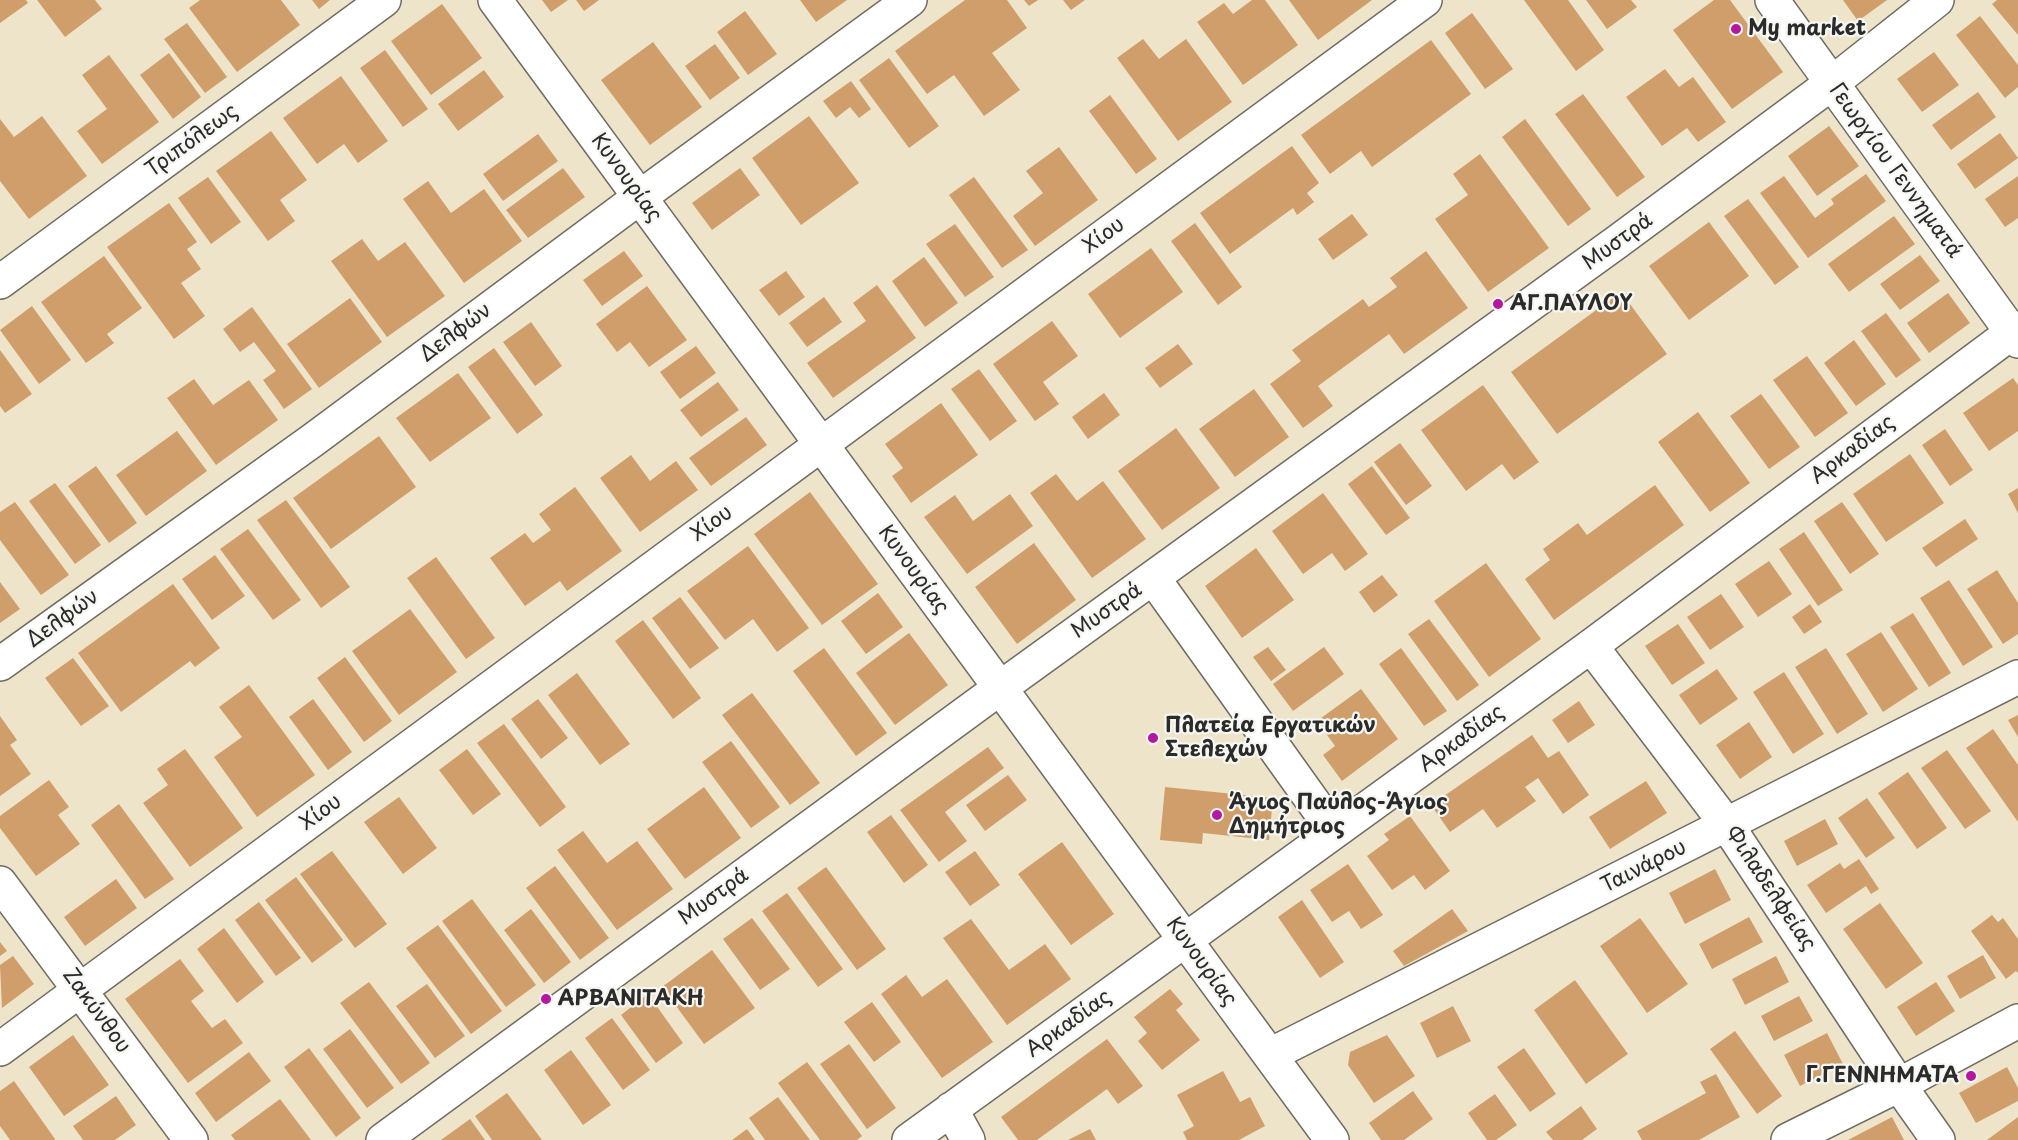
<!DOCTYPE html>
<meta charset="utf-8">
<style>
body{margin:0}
canvas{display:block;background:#eee4ca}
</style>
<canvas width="2018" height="1140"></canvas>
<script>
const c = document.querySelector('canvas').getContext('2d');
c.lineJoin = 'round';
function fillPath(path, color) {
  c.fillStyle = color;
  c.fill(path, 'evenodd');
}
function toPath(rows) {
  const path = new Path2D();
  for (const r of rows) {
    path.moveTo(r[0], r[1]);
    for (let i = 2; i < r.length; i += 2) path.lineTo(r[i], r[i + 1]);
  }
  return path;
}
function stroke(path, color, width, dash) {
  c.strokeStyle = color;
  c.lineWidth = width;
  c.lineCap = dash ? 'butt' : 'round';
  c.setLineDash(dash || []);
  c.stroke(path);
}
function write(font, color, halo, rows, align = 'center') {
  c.font = font + ' "Playpen Sans",sans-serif';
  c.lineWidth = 4.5;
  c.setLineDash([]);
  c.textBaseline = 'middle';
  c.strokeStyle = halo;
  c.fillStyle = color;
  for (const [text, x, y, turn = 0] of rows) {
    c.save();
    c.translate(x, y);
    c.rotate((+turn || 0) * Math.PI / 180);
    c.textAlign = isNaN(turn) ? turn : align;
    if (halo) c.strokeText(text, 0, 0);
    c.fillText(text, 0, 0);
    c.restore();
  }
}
const building = toPath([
 [0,0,26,0,28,3,0,23],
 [37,0,95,0,102,9,65,37],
 [200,0,281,0,300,25,237,72,189,8],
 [312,0,330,0,319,9],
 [542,0,568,0,551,12],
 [576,0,599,0,584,11],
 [800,0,847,0,816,22],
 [965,0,1007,0,1027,28,992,53,1020,90,984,116,954,75,927,94,895,51],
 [1024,0,1038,0,1029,6],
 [1063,0,1085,0,1071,10],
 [1252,0,1265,0,1298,45,1243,85,1197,22,1224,3,1233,14],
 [1289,0,1372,0,1318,40],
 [1524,0,1568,0,1604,50,1576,71],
 [1586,0,1631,0,1637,7,1607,29],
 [1714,0,1730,0,1783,72,1732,109,1673,30],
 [1843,0,1887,0,1858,21],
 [1997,0,2018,0,2018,35,1992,4],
 [442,4,482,58,431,95,391,41],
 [745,11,777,54,748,75,717,32],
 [1472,13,1513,69,1485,89,1445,33],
 [1980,16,2018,65,2018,87,2005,98,1956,35],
 [187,23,227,77,205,93,164,39],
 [1143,39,1159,59,1186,39,1232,102,1178,141,1117,58],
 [1431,40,1471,94,1372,167,1361,151,1330,174,1301,135],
 [653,42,702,107,650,145,601,80],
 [715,44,740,78,710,100,685,66],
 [385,50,428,109,403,127,360,68],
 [1934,52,1959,85,1922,112,1897,79],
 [169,53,201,97,173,119,140,75],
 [109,55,159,122,102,164,77,131,107,109,82,75],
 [889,58,939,126,909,148,859,80],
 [1665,69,1679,87,1693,77,1726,122,1698,142,1687,128,1662,146,1626,97],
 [484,70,504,97,458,131,438,104],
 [341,76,388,141,358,163,344,144,317,164,283,118],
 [851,81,871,109,859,118,850,107,836,118,823,101],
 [1978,92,1996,117,1951,150,1932,125],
 [1583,94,1645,177,1617,197,1555,114],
 [1110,95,1157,159,1136,174,1089,111],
 [42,116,87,176,29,219,0,181,0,119,14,137],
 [809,116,859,183,801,225,752,158],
 [1525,119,1591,209,1568,226,1502,137],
 [1829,126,1859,166,1817,196,1788,156],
 [271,131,307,180,280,200,295,221,268,241,216,171],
 [2000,133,2018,158,1975,189,1957,164],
 [538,134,558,161,503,201,483,174],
 [1292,146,1319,183,1307,193,1314,202,1297,215,1293,208,1230,254,1200,213],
 [1059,147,1098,200,1035,246,1013,216,1043,193,1026,171],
 [1480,154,1549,248,1488,292,1435,219,1468,195,1453,174],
 [563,168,585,197,528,238,506,210],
 [740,168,760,195,712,230,692,203],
 [1866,174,1886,201,1808,258,1760,193,1784,176,1815,218,1834,204,1831,199],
 [2018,176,2018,218,2005,227,1985,199],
 [208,177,241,222,211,244,178,198],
 [974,177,1028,250,1002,268,949,195],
 [428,181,451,213,484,189,522,241,464,283,403,199],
 [1748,199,1799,267,1775,285,1724,216],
 [169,203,197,242,187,249,201,269,181,283,205,316,174,339,107,247],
 [1352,214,1368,235,1333,260,1318,239],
 [1894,216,1915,244,1849,292,1828,264],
 [1709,222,1749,276,1689,320,1649,266],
 [1195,223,1242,287,1218,305,1171,241],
 [955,224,994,277,965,297,926,244],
 [362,239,378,261,405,242,445,296,387,337,331,261],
 [1151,248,1183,292,1120,338,1088,294],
 [624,251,643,276,602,306,583,280],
 [1426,251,1468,308,1404,354,1389,334,1318,386,1333,406,1303,428,1270,384,1301,361,1292,350,1363,299,1369,307,1397,287,1390,278],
 [1920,255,1940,281,1900,310,1880,284],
 [104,256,142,308,107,334,114,343,86,363,41,302],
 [924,257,958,303,925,327,892,281],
 [786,271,805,297,779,316,759,290],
 [877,285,916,338,833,398,807,363,866,321,853,303],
 [647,286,687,340,649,367,630,342,617,352,596,324],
 [1621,292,1667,354,1557,434,1511,372],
 [1948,293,1970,323,1929,353,1907,323],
 [824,297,842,322,807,347,789,323],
 [350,298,382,342,319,388,287,344],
 [32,306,71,360,39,384,0,330],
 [252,307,312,389,284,409,263,380,276,371,254,342,240,352,223,329],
 [1886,313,1921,360,1896,378,1861,331],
 [1052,321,1078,356,1043,382,1059,404,1035,421,993,364],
 [531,322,562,366,535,386,503,342],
 [1854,340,1886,384,1856,406,1824,363],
 [1178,344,1193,364,1160,388,1145,368],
 [696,346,716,373,680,399,660,372],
 [494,348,543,415,517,434,468,367],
 [0,350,32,394,5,413,0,406],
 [1807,356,1848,413,1815,437,1773,380],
 [979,369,1017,421,990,441,951,389],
 [458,373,491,418,430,462,396,418],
 [2013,378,2018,385,2018,431,1989,451,1963,413],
 [194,379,213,405,249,380,278,420,216,465,167,398],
 [718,382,739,410,701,437,680,410],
 [1483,385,1539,462,1514,480,1502,464,1466,491,1421,430],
 [1254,389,1289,437,1235,477,1199,429],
 [1104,393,1120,415,1088,439,1072,417],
 [1761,394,1800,447,1769,469,1730,416],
 [941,403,978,455,911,503,892,476,903,468,885,444],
 [1698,412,1750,483,1710,512,1658,442],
 [746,417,767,445,711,486,689,458],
 [1176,428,1220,488,1162,530,1118,471],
 [1945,429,1973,470,1950,486,1922,445],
 [177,431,207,471,146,516,116,475],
 [379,436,416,487,331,549,293,498],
 [1400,443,1432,486,1406,505,1374,462],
 [1910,454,1944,503,1886,542,1853,494],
 [631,455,650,481,676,461,698,490,640,532,600,478],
 [96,466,137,523,109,543,68,486],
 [1372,466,1410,518,1386,535,1348,484],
 [1056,474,1077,501,1103,481,1146,539,1092,578,1030,493],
 [55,483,101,545,75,564,29,501],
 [1655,485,1684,525,1554,620,1525,579,1550,560,1543,549,1578,523,1587,535],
 [575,487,622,551,567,591,560,581,525,606,490,558,525,533,533,543,551,530,539,514],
 [2018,488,2018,513,2008,494],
 [810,492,878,584,822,625,754,534],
 [1323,493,1368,554,1345,571,1332,553,1303,574,1272,531],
 [1010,494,1033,526,967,574,924,517,955,495,973,521],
 [286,500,350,587,321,608,257,520],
 [15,502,69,575,41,595,0,540,0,512],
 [1842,502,1879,554,1850,574,1814,521],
 [1965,519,1978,539,1936,567,1922,548],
 [248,529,301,600,273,620,220,549],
 [1804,532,1843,590,1818,606,1779,549],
 [1034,543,1076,600,1017,644,975,587],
 [748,546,809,628,777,652,753,619,725,640,687,591],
 [1256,548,1294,600,1242,638,1205,586],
 [215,555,245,596,212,620,182,579],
 [436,557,495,638,466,659,407,578],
 [1769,561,1792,594,1758,617,1735,584],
 [1486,563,1541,639,1489,677,1434,601],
 [1997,570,2018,603,2018,634,2003,644,1967,589],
 [1382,575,1398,595,1374,613,1359,592],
 [1949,580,1993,647,1963,666,1920,598],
 [0,582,20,609,0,623],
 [173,584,220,648,195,667,190,661,121,712,78,653],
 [878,593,903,627,866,654,841,621],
 [1721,594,1744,627,1710,650,1687,617],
 [680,597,719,648,690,669,652,618],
 [1810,604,1822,622,1804,634,1792,617],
 [410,609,457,672,399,715,352,651],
 [1913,613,1951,673,1929,687,1890,627],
 [1429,619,1479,685,1457,701,1408,634],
 [643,620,701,698,673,719,615,641],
 [1678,624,1705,663,1672,685,1645,646],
 [1881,632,1918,689,1883,712,1846,654],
 [909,633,948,685,895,725,856,673],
 [1268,647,1286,670,1271,681,1253,657],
 [1324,647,1344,674,1293,711,1273,684],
 [824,648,887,733,856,756,793,671],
 [1401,648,1447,711,1424,726,1379,664],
 [1826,648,1868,714,1837,734,1795,667],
 [345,657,392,721,364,742,317,678],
 [73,658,109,706,81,726,45,678],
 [1717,669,1738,699,1700,725,1679,695],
 [1784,672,1824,734,1793,754,1753,692],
 [577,673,630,744,600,765,548,695],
 [249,685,315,775,257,817,214,757,242,737,219,707],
 [1361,689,1398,739,1342,781,1323,755,1335,746,1317,721],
 [752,693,820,783,790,805,722,715],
 [313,699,352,752,328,770,289,717],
 [538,699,568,738,541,759,511,719],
 [1579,701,1595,725,1568,743,1552,720],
 [2018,715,2018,737,2008,720],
 [0,716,17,740,10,745,31,774,0,796],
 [1749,722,1772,757,1740,779,1716,745],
 [504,724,566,807,540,827,477,743],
 [1993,729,2018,765,2018,822,1966,748],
 [1532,735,1548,758,1559,751,1589,795,1563,814,1538,778,1525,787,1536,801,1497,828,1483,809,1450,832,1431,805],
 [731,741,780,807,751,828,702,762],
 [988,747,1004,768,945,812,967,841,939,862,900,810],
 [185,749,243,828,190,867,143,803,168,785,157,769],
 [467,749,501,794,473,815,439,770],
 [1947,750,1991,811,1965,829,1921,768],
 [1908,772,1947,828,1917,849,1878,793],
 [1008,775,1027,800,985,831,966,805],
 [49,780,69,807,58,815,80,844,36,876,0,828,0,816],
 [1646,781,1667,813,1610,849,1589,817],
 [704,787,741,838,685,879,647,829],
 [1165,787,1273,798,1269,840,1203,833,1202,844,1160,840],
 [399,797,437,848,403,874,364,822],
 [1867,798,1895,838,1866,858,1838,818],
 [119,804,174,879,145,899,91,825],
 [891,815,928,865,904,883,867,832],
 [1410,816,1450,871,1425,890,1414,875,1392,890,1367,856,1389,840,1384,834],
 [1825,819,1838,844,1797,866,1784,841],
 [583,831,607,863,637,841,673,889,617,930,557,850],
 [1062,842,1114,914,1071,945,1018,874],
 [332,851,387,924,355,948,300,874],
 [975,851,1000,885,970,906,945,872],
 [1859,859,1879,889,1871,894,1866,886,1826,913,1807,885,1840,863,1844,869],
 [1348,864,1383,915,1361,929,1349,911,1332,922,1310,890],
 [555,866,609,938,580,960,526,888],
 [826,867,886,949,857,970,797,888],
 [1715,869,1731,900,1685,924,1669,893],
 [296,877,343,940,312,963,265,900],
 [116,879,137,908,85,946,64,917],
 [787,893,843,969,818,987,762,911],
 [472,899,536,985,506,1007,442,921],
 [1302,900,1344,962,1320,978,1278,917],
 [259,902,301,958,276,976,235,920],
 [1880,903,1923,963,1886,989,1843,929],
 [531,909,571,962,544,983,504,930],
 [1452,909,1468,931,1404,966,1393,951],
 [1992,915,1998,922,2003,918,2018,939,2018,973,2016,971,2006,979,1971,931],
 [1749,917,1763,942,1712,969,1699,944],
 [752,918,790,969,760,990,723,939],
 [1640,918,1688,984,1647,1013,1600,946],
 [971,919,1009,970,1045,944,1071,979,1007,1025,943,938],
 [438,925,502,1011,471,1034,406,948],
 [224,928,264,982,237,1003,197,949],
 [0,942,7,951,0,956],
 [712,950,755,1008,704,1044,662,987],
 [1983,955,1996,978,1960,999,1947,976],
 [13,956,34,984,2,1008,0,965],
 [1776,956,1789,982,1745,1005,1732,979],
 [180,959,204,991,191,1001,212,1028,225,1019,243,1043,188,1083,125,999],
 [906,975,922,997,947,979,993,1042,942,1078,881,994],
 [1575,980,1628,1054,1586,1084,1534,1010],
 [369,982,430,1063,401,1084,340,1003],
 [1936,982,1955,1011,1916,1036,1897,1007],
 [427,984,465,1036,435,1058,396,1006],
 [1170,989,1183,1004,1176,1010,1200,1040,1162,1070,1138,1041,1147,1033,1134,1017],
 [648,994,683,1043,656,1063,621,1015],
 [1799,996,1813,1021,1774,1041,1761,1016],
 [872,1002,901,1042,874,1062,844,1022],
 [1453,1006,1471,1041,1437,1058,1420,1023],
 [612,1018,650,1070,623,1090,585,1038],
 [350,1029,394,1088,367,1108,323,1049],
 [1735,1031,1782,1096,1757,1114,1710,1049],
 [1827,1033,1843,1064,1800,1086,1784,1055],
 [73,1035,109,1085,64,1116,29,1067],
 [1387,1035,1415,1076,1374,1103,1348,1065,1350,1052],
 [1107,1039,1143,1086,1118,1104,1107,1089,1037,1140,1018,1140,1001,1117],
 [849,1044,896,1108,867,1129,820,1064],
 [309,1048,361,1118,336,1137,284,1067],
 [1524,1048,1556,1094,1530,1112,1497,1067],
 [571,1050,611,1105,583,1125,544,1070],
 [249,1052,271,1081,216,1122,195,1093],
 [807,1062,862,1136,857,1140,820,1140,778,1083],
 [2007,1067,2018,1088,2018,1101,1976,1123,1959,1093],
 [1223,1071,1240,1102,1250,1097,1265,1126,1239,1140,1187,1140,1183,1132,1194,1126,1177,1095],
 [1716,1074,1740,1117,1699,1140,1642,1140,1637,1131,1706,1093,1700,1082],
 [14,1081,55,1139,54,1140,10,1140,0,1126,0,1091],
 [1413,1091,1433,1119,1404,1140,1381,1140,1369,1123],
 [507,1093,542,1140,492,1140,475,1116],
 [1495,1094,1517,1125,1496,1140,1487,1140,1468,1113],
 [116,1096,136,1125,115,1140,83,1140,73,1126],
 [778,1097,810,1140,765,1140,749,1118],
 [280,1099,311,1140,235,1140,231,1135],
 [1581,1106,1597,1129,1582,1140,1553,1140,1546,1132],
 [1892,1117,1904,1140,1848,1140],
 [2018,1117,2018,1140,1987,1140],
 [470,1119,485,1140,441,1140],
 [747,1129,755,1140,732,1140],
 [1090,1129,1096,1140,1068,1140]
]);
const minor = toPath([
 [495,0,1332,1140],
 [1772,0,2018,341],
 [0,282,384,0],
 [1154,579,1334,831],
 [1591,646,1727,825,1899,1085,1938,1140],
 [0,664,313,440,640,197,910,0],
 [0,883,191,1140],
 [0,1049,1425,0],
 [1270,1055,2018,677],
 [951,1109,968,1140],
 [383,1140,1000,688,1617,242,1832,83,1937,0],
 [909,1140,1591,646,2018,328],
 [1788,1140,1899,1085,2018,1021]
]);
const markers = [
 [1736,29,6,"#b5179e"],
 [1498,304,6,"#b5179e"],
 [1153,738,6,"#b5179e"],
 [1217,815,6,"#b5179e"],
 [546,999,6,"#b5179e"],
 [1971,1076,6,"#b5179e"]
];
const poiNames = [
 ["My market",1748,29],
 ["ΑΓ.ΠΑΥΛΟΥ",1510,304],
 ["Πλατεία Εργατικών",1165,726],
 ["Στελεχών",1165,750],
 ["Άγιος Παύλος-Άγιος",1229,803],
 ["Δημήτριος",1229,827],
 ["ΑΡΒΑΝΙΤΑΚΗ",558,999],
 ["Γ.ΓΕΝΝΗΜΑΤΑ",1959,1076,"right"]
];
const streetNames = [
 ["Τριπόλεως",192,141,-36],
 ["Γεωργίου Γεννηματά",1895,171,54],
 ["Κυνουρίας",626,178,54],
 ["Χίου",1104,236,-36],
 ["Μυστρά",1618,242,-36],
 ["Δελφών",456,333,-37],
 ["Αρκαδίας",1853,450,-37],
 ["Χίου",712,524,-36],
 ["Κυνουρίας",913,570,54],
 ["Μυστρά",1107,611,-35],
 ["Δελφών",63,619,-36],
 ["Αρκαδίας",1462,739,-36],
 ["Χίου",321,813,-36],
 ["Ταινάρου",1644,867,-27],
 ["Φιλαδελφείας",1770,889,56],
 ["Μυστρά",714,897,-36],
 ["Κυνουρίας",1201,962,54],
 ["Ζακύνθου",96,1011,54],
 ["Αρκαδίας",1069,1024,-36]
];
fillPath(building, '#d09e6b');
stroke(minor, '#6f6c63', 36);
stroke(minor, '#fff', 33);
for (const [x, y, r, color] of markers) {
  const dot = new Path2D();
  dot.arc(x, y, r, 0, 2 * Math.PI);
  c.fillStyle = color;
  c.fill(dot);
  stroke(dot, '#f6f6f2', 2);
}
write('bold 21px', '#2b2b2b', '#f6f6f2', poiNames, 'left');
write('21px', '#2b2b2b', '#f6f6f2', streetNames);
</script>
